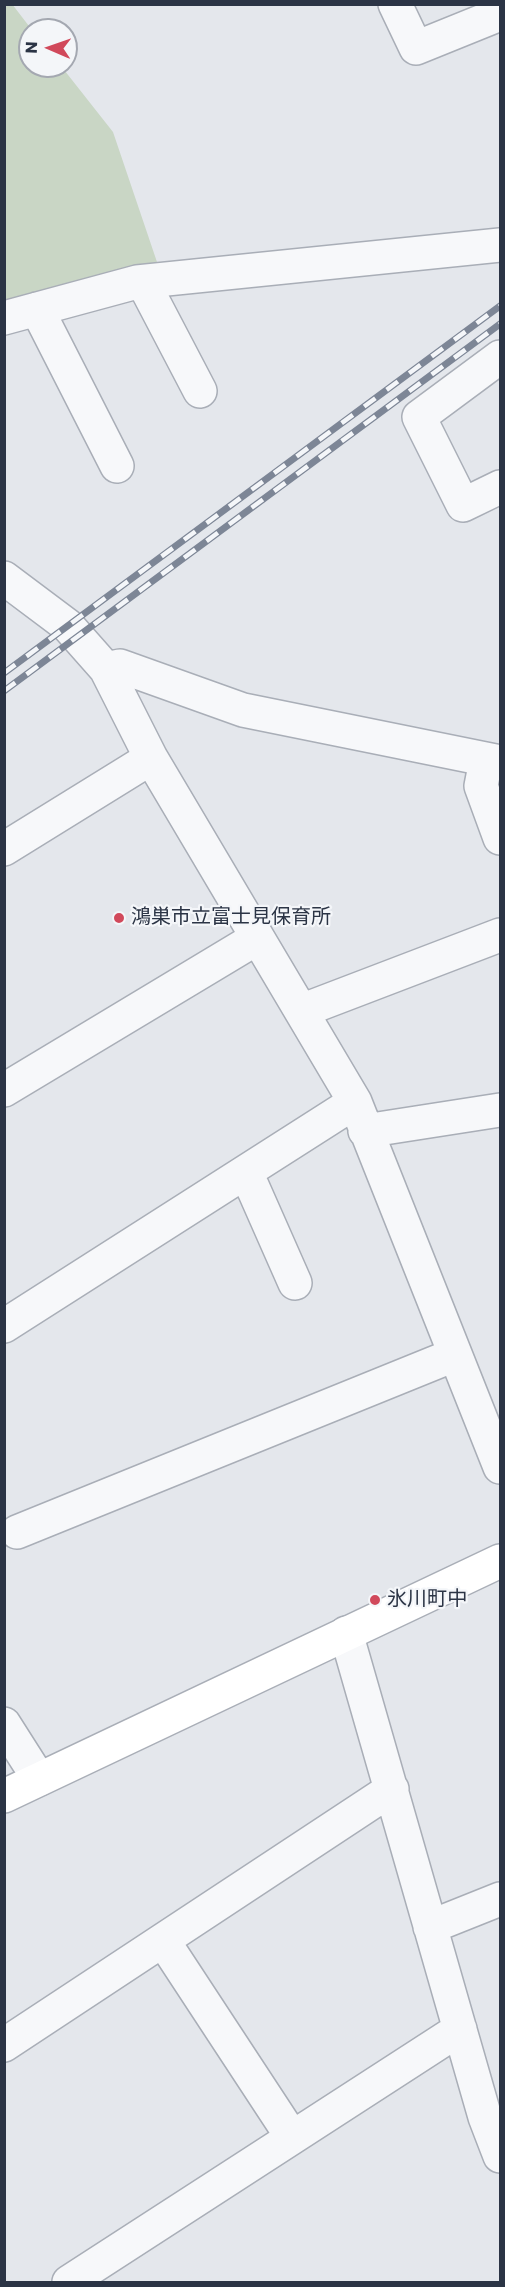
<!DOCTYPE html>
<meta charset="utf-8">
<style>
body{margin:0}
#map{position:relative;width:505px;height:2287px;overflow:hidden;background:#e4e7ec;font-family:Poppins,sans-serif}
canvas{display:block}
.frame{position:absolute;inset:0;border:6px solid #2b3445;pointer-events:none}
.north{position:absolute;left:18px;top:18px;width:60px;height:60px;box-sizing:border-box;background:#f4f6f9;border:2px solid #a4a8b1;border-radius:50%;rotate:272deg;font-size:16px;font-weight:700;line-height:24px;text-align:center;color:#2b3445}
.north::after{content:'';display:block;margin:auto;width:21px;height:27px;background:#d1495b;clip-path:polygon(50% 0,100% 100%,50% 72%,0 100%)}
</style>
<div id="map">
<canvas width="505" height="2287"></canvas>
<div class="frame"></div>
<div class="north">N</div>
</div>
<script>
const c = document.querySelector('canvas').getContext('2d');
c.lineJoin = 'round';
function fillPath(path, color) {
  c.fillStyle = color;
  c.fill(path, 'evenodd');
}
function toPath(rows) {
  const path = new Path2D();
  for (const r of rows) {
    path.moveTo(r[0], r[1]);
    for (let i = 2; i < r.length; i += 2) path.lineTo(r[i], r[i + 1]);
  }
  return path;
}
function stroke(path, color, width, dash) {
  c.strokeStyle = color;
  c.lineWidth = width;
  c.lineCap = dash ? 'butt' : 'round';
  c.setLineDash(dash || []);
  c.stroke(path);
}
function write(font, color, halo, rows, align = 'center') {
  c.font = font + ' Poppins,"Noto Sans JP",sans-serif';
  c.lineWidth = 4.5;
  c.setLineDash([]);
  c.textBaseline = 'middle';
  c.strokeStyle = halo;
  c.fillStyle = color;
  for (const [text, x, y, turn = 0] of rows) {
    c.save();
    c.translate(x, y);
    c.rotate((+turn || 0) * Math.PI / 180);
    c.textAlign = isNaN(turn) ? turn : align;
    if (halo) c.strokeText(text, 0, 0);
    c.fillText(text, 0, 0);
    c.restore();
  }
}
const green = toPath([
 [12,4,32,30,30,30,30,66,61,66,113,132,158,265,5,303,4,5]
]);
const street = toPath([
 [395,4,416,48,500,14],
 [143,282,200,391],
 [37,309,117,466],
 [4,318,137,282,500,245],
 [500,357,419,417,463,505,500,487],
 [4,578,68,626,106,669,151,758,355,1102,500,1467],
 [106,669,120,666,243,710,500,762],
 [486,760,481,786,500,838],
 [4,849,151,758],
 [301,1011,500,935],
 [4,1090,257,938],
 [365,1131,500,1110],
 [246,1172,295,1283],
 [4,1326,355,1102],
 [17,1532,454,1355],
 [346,1633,485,2117,500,2156],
 [4,1724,39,1779],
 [430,1927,500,1899],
 [164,1942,292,2137],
 [4,2045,392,1789],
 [69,2282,460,2029]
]);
const secondary = toPath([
 [4,1796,500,1561]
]);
const rail = toPath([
 [4,673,500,306],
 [4,691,500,324]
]);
const markers = [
 [119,918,6,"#d1495b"],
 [375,1600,6,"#d1495b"]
];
const poiNames = [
 ["鴻巣市立富士見保育所",131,918],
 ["氷川町中",387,1600]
];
fillPath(green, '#c9d6c5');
stroke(street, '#a9aeb7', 36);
stroke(secondary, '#a9aeb7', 36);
stroke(street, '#f7f8fa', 33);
stroke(secondary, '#fff', 33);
stroke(rail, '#7d8696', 7);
stroke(rail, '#f4f6f9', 4.5, [14]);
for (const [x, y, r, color] of markers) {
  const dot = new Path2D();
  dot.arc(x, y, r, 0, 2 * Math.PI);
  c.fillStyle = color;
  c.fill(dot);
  stroke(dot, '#f4f6f9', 2);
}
write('20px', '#2b3445', '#f4f6f9', poiNames, 'left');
</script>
